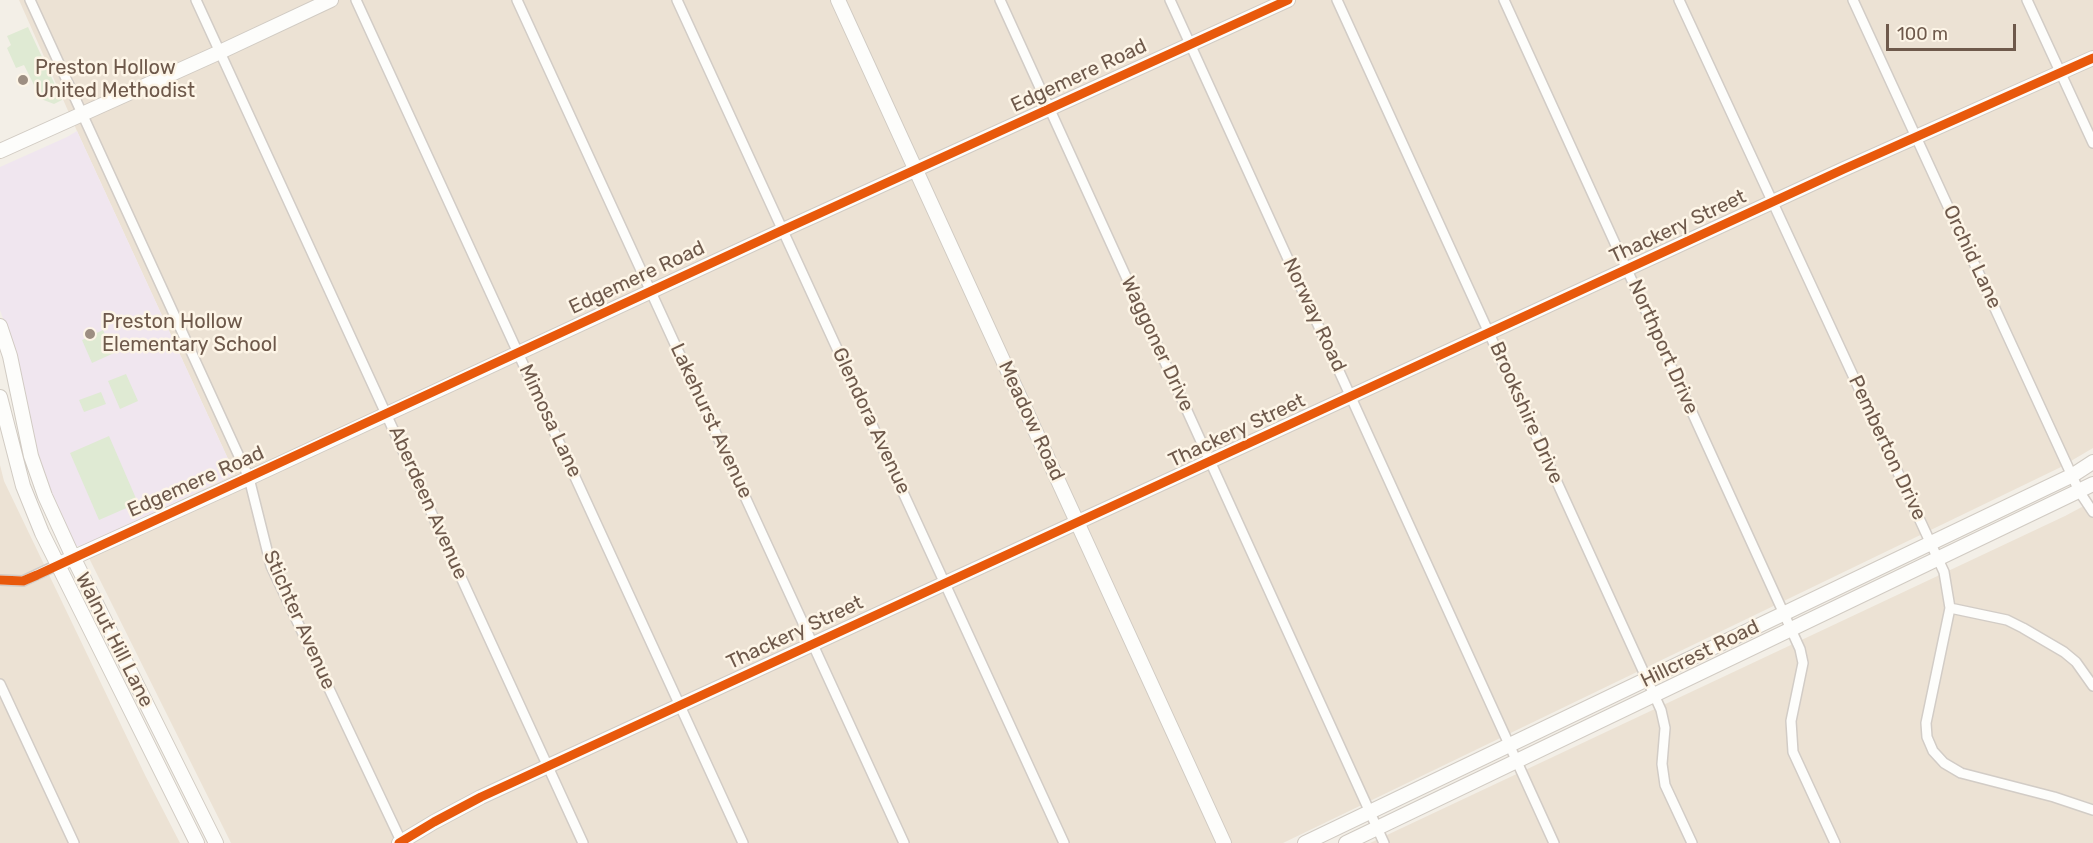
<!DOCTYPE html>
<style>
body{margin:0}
#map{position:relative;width:2093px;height:843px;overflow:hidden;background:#f3efe7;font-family:Rubik,sans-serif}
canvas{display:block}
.scale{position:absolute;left:1886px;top:24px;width:130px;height:27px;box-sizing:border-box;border:3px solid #6e594b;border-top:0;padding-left:8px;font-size:18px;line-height:21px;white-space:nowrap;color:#6e594b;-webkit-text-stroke:4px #fdf5e7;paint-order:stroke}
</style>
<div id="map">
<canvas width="2093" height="843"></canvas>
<div class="scale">100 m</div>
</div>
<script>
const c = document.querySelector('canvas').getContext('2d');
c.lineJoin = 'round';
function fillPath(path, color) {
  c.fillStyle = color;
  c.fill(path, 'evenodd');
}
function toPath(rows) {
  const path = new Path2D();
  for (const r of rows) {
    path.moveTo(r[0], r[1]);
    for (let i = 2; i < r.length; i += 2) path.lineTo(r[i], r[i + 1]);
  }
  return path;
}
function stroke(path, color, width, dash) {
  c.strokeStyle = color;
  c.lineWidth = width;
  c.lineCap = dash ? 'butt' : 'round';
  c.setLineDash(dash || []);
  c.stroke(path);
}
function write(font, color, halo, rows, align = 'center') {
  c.font = font + ' Rubik,sans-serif';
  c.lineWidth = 5;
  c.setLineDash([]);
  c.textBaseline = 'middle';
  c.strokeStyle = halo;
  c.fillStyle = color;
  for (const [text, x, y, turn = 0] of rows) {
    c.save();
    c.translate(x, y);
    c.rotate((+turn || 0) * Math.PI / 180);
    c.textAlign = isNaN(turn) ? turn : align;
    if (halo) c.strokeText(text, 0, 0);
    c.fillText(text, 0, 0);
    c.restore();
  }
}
const residential = toPath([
 [19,0,2093,0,2093,448,2059,468,1283,843,231,843,83,546,235,474,77,131],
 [0,465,4,481,145,775,180,843,0,843],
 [2093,501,2093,843,1370,843,2065,516]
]);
const education = toPath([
 [77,131,235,474,83,546,75,546,55,506,36,451,19,363,0,310,0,167,67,137]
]);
const green = toPath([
 [28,27,62,100,54,104,41,99,24,65,16,68,7,48,11,45,7,36],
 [103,330,114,353,92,363,82,340],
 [126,374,138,401,120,409,108,381],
 [101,392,106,404,84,412,79,400],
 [109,436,138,503,99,520,70,453]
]);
const street = toPath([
 [30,0,249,478,271,566,402,843],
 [196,0,583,843],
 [356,0,743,843],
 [517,0,904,843],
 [677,0,1064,843],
 [1000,0,1384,843],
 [1170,0,1554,843],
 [1337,0,1661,710,1665,728,1662,764,1665,785,1692,843],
 [1504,0,1800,649,1803,663,1791,721,1793,752,1835,843],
 [1679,0,1944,572,1950,608,1926,723,1927,737,1933,751,1944,763,1961,773,2054,797,2093,810],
 [1853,0,2079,491,2093,512],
 [2027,0,2093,143],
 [0,580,23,581,57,565],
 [1950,608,2007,620,2023,628,2064,652,2076,662,2093,686],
 [0,684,74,843]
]);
const secondary = toPath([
 [838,0,1224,843],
 [0,151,220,52,331,0],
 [0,326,10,356,31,456,45,496,73,557,216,843],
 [0,397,23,486,42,533,197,843],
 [57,565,249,478,783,230,1288,0],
 [399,843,434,822,481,797,1844,169,2093,58],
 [1305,843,1931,543,2073,475,2093,462],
 [1346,843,2093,484]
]);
const cycleway = toPath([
 [0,580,23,581,37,575,783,230,1288,0],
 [399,843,434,822,481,797,1844,169,2093,58]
]);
const markers = [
 [23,80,6,"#9d8e82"],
 [90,334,6,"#9d8e82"]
];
const poiNames = [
 ["Preston Hollow",35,68],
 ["United Methodist",35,91],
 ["Preston Hollow",102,322],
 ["Elementary School",102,345]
];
const streetNames = [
 ["Edgemere Road",1079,76,-25],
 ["Thackery Street",1678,227,-25],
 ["Orchid Lane",1972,257,65],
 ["Edgemere Road",637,278,-25],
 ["Norway Road",1314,315,65],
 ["Waggoner Drive",1157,344,65],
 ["Northport Drive",1663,347,66],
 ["Brookshire Drive",1526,413,66],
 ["Mimosa Lane",550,421,65],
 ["Lakehurst Avenue",711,421,65],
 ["Glendora Avenue",871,421,65],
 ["Meadow Road",1031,421,65],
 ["Thackery Street",1237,431,-25],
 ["Pemberton Drive",1887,448,65],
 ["Edgemere Road",196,482,-24],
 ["Aberdeen Avenue",428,503,66],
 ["Stichter Avenue",299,620,66],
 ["Thackery Street",795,633,-25],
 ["Walnut Hill Lane",114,640,63],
 ["Hillcrest Road",1700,654,-26]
];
fillPath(residential, '#ece2d4');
fillPath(education, '#f0e6ef');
fillPath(green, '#dfead3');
stroke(street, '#d2ccc6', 12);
stroke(secondary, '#d1cbc3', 16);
stroke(street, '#fdfdfb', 9);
stroke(secondary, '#fdfdfb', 14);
stroke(cycleway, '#e8590c', 9);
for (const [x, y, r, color] of markers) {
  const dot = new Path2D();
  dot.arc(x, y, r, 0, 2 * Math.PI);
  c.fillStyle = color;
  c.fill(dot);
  stroke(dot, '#fdf5e7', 2);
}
write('20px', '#6e594b', '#fdf5e7', poiNames, 'left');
write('20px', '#6e594b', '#fdf5e7', streetNames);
</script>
